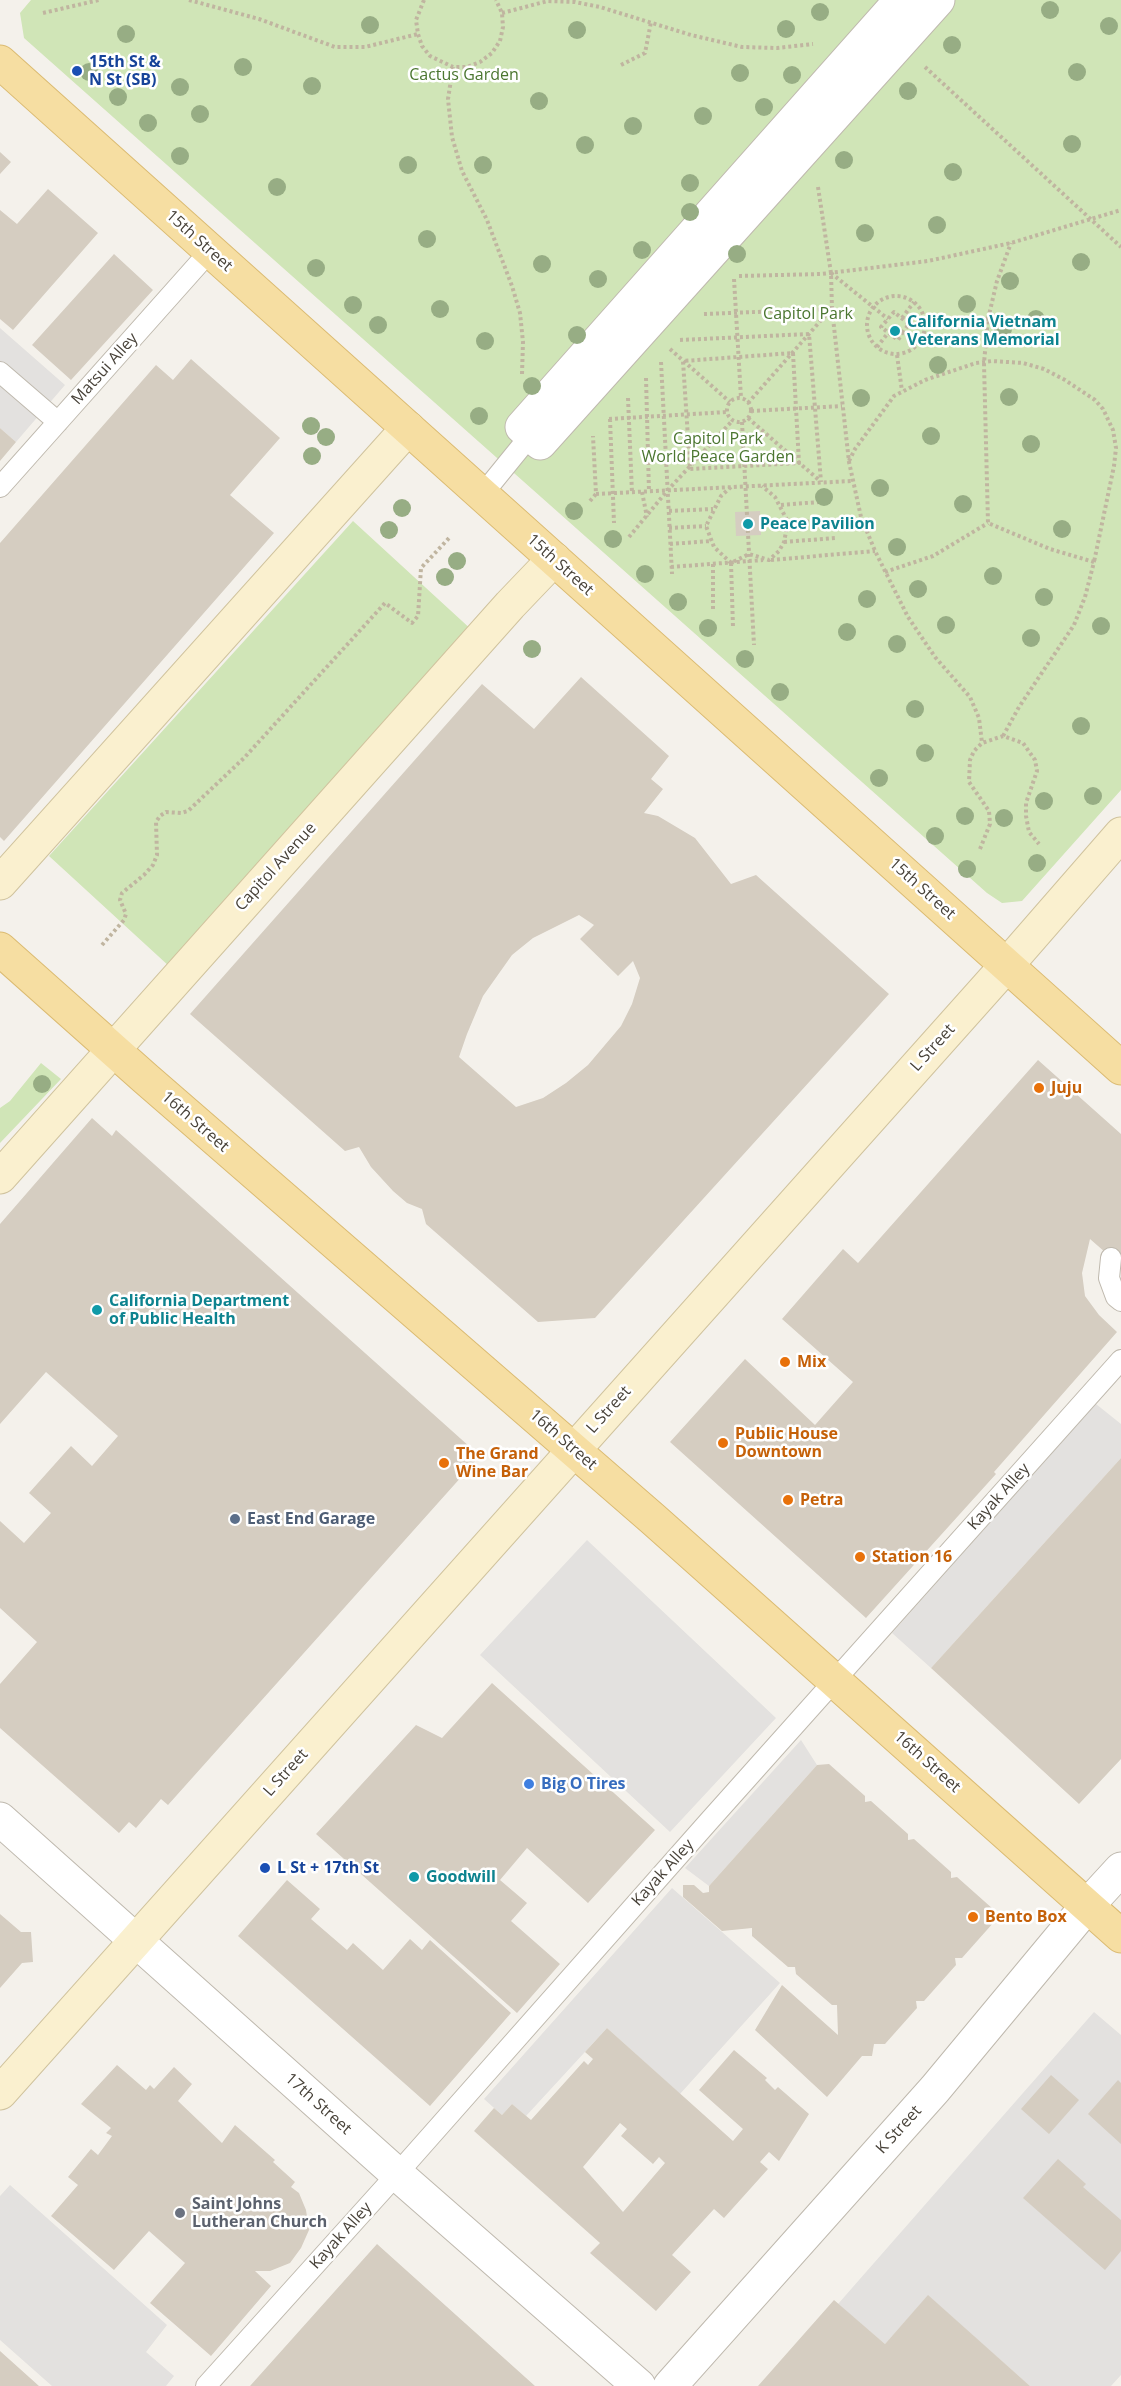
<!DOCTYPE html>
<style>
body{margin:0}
canvas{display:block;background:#f4f1eb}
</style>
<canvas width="1121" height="2386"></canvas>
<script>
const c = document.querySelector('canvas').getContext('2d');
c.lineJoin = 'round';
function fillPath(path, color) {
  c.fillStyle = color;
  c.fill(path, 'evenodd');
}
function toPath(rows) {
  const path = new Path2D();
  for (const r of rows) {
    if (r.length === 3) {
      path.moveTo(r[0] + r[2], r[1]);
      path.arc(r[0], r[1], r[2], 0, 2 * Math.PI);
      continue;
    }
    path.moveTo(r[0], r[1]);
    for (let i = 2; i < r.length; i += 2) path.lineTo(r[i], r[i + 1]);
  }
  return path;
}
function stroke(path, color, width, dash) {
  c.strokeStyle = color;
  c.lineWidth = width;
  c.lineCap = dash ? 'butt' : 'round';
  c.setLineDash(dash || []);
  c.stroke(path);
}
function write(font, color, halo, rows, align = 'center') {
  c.font = font + ' "Open Sans",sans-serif';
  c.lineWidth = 5;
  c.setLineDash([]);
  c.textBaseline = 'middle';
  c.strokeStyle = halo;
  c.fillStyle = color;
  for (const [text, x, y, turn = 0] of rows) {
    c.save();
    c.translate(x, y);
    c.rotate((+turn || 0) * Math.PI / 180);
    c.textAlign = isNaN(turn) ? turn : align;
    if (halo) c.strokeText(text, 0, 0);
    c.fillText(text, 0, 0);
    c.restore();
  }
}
const green = toPath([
 [31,0,1121,0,1121,790,1022,901,1002,903,987,893,24,38,20,13],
 [353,521,474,632,170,967,49,856],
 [41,1063,61,1079,0,1143,0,1108,10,1101]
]);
const parking = toPath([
 [0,328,65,385,16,442,0,428],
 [1096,1404,1121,1424,1121,1458,931,1668,892,1633],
 [587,1540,776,1718,670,1832,480,1655],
 [801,1740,817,1765,709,1886,685,1868],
 [672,1888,780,1983,680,2094,607,2028,526,2116,512,2104,502,2115,484,2099],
 [1094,2012,1121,2035,1121,2375,1111,2386,1030,2386,928,2296,885,2344,838,2304],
 [10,2185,167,2325,146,2352,174,2376,166,2386,52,2386,0,2340,0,2196]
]);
const building = toPath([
 [0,152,11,162,0,174],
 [48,189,98,233,13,330,0,319,0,210,17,224],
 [114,254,153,290,71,380,32,345],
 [191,359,280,438,230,495,274,533,4,841,0,837,0,543,156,365,173,380],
 [0,428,16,442,0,461],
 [760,511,761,535,736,536,735,512],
 [581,677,669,756,651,779,663,789,644,813,658,816,695,838,731,884,756,875,889,994,595,1318,538,1322,426,1224,422,1209,407,1203,393,1191,371,1167,359,1147,345,1151,190,1014,482,684,534,729],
 [579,915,594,925,580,939,618,976,633,961,640,978,632,1004,621,1026,588,1065,566,1083,543,1098,516,1107,459,1057,467,1034,483,996,512,955,533,938],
 [1038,1060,1121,1134,1121,1266,1090,1239,1082,1273,1085,1296,1099,1315,1117,1332,994,1472,996,1474,866,1618,670,1442,745,1359,815,1425,853,1382,782,1319,843,1249,858,1263],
 [92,1118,112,1136,116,1130,480,1456,168,1805,161,1799,136,1828,129,1822,119,1833,0,1728,0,1684,37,1642,0,1608,0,1521,24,1543,51,1513,29,1493,71,1446,92,1466,118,1436,46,1372,0,1424,0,1224],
 [1121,1458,1121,1759,1079,1804,931,1668],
 [492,1683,655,1830,588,1903,527,1848,500,1880,527,1903,511,1921,560,1964,517,2013,316,1834,416,1725,442,1738],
 [829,1764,865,1796,865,1802,871,1801,908,1834,908,1840,914,1839,951,1872,951,1878,957,1877,993,1909,994,1922,962,1958,955,1958,956,1965,924,2001,916,2001,917,2008,885,2044,874,2044,872,2056,862,2056,827,2097,755,2030,782,1985,838,2035,837,2005,832,2005,796,1974,795,1967,788,1967,752,1936,752,1928,722,1931,683,1897,683,1885,694,1885,703,1893,709,1892,709,1886,817,1765],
 [287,1880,320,1909,311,1919,347,1950,353,1943,383,1970,410,1939,422,1950,430,1940,511,2013,430,2106,238,1936],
 [0,1914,21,1932,31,1932,33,1962,22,1963,0,1988],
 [607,2028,733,2141,743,2129,699,2090,734,2050,767,2078,765,2080,775,2090,778,2087,809,2114,779,2161,769,2152,760,2162,768,2169,724,2218,714,2209,672,2255,691,2272,656,2311,590,2253,600,2243,474,2131,494,2108,502,2115,512,2104,531,2120,584,2061,588,2065,593,2059,585,2052],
 [620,2123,627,2129,621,2136,653,2164,659,2157,665,2163,623,2212,583,2167],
 [117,2065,146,2090,150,2085,154,2089,174,2067,192,2084,178,2101,222,2143,235,2125,275,2160,273,2162,295,2182,291,2187,299,2193,306,2210,309,2230,301,2248,290,2263,270,2271,255,2271,271,2286,211,2356,150,2303,185,2263,149,2231,114,2270,51,2216,78,2185,68,2177,91,2149,98,2155,112,2136,106,2133,111,2128,81,2104],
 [1051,2075,1079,2100,1049,2134,1021,2109],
 [1118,2080,1121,2083,1121,2144,1088,2114],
 [1058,2159,1086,2184,1083,2187,1121,2220,1121,2251,1105,2270,1023,2198],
 [377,2244,535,2386,250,2386],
 [928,2295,1030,2386,758,2386,834,2300,885,2344],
 [0,2351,39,2386,0,2386]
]);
const path = toPath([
 [189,0,259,19,335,47,365,47,418,34],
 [424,0,416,20,418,34,422,46,430,56,453,67,467,67,480,62,492,53,500,41,503,27,502,13,496,0],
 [43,13,99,0],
 [502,13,548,1,575,2,600,7,691,35,742,47,777,48,813,44],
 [621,65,645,53,651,22],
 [453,67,448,99,452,137,462,171,487,220,512,286,520,313,523,342,522,374],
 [925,67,1121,247],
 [818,187,831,273,832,309,849,462,861,517,875,551,908,617,935,657,970,697,979,718,982,743],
 [831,273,888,319],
 [739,276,821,274,928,261,1011,243,1121,210],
 [734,279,741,398],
 [896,325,29],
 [704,314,832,309],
 [902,318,914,302],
 [926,322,988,319],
 [903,332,898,340,881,327,894,312,909,324,903,332,919,344],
 [680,340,809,334,821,482],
 [877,347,888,333],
 [670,349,730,402],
 [793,353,799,463,690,469,683,361,793,353],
 [897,355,902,391],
 [661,362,672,574],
 [646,378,649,492],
 [739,410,12],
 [628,398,632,493],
 [748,403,831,309],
 [751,411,842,406],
 [748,418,820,481],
 [609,419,727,412],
 [610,419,614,523],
 [742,422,754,645],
 [849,461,855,449,894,396,925,380,976,363,992,361,1023,363,1044,369,1065,380,1095,400,1103,409,1113,430,1116,448,1114,466,1094,562],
 [731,487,721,496,706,526,714,547,731,563,749,554,769,560,779,551,784,542,788,522,775,497,762,486],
 [642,492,647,517],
 [596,494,852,481],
 [590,501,596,494,593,436],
 [781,505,819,502],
 [669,511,713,509],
 [788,522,828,521],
 [669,528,706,526],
 [629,537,667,491,732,421],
 [784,542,835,538],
 [670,544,711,541],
 [771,560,875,551],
 [731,563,733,627],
 [713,564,713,610],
 [671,567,763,560],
 [885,572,933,556,988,523],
 [1003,736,1019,707,1074,625,1085,597,1094,562,1050,549,988,523,984,363,988,319,997,281,1011,243],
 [980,849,990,824,989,811,969,782,970,760,974,751,982,743,1003,736,1023,743,1035,760,1037,771,1026,803,1026,816,1029,832,1039,844],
 [102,945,124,920,126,914,120,900,122,893,144,875,153,865,157,855,156,822,160,816,166,812,181,813,188,811,244,758,385,603,412,623,418,616,421,568,450,537]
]);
const lane = toPath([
 [0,372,58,422],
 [0,487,210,251],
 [482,495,525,442],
 [1111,1258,1109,1278,1116,1297,1121,1301],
 [206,2386,397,2174,710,1820,1121,1360]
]);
const street = toPath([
 [901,0,522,427,540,443,938,0],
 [0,1819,397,2174,639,2386],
 [670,2386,935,2089,1087,1906,1121,1869]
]);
const secondary = toPath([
 [0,883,408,428],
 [0,1177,510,605,554,559],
 [0,2093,1007,965,1121,834]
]);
const primary = toPath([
 [0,62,1121,1068],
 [0,949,145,1078,653,1519,1121,1936]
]);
const trees = [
 [1050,10],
 [820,12],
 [370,25],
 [1109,26],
 [786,29],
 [577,30],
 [126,34],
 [952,45],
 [243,67],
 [89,72],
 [1077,72],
 [740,73],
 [792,75],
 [312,86],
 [180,87],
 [908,91],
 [118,97],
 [539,101],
 [764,107],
 [200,114],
 [703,116],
 [148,123],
 [633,126],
 [1072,144],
 [585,145],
 [180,156],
 [844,160],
 [408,165],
 [483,165],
 [953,172],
 [690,183],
 [277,187],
 [690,212],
 [937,225],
 [865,233],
 [427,239],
 [642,250],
 [737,254],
 [1081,262],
 [542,264],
 [316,268],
 [598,279],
 [1010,281],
 [967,304],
 [353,305],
 [440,309],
 [1036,319],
 [378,325],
 [1003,329],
 [577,335],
 [485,341],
 [938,365],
 [532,386],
 [1009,397],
 [861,398],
 [479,416],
 [311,426],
 [931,436],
 [326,437],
 [1031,444],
 [312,456],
 [880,488],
 [824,497],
 [963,504],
 [402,508],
 [574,511],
 [1062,529],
 [389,530],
 [613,539],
 [897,547],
 [457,561],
 [645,574],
 [993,576],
 [445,577],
 [918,589],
 [1044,597],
 [867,599],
 [678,602],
 [946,625],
 [1101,626],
 [708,628],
 [847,632],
 [1031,638],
 [897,644],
 [532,649],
 [745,659],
 [780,692],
 [915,709],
 [1081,726],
 [925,753],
 [879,778],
 [1093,796],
 [1044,801],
 [965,816],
 [1004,818],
 [935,836],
 [1037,863],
 [967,869],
 [42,1084]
];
const markers = [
 [77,71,6,"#1a4fb4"],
 [895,331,6,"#0f9aa8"],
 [748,524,6,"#0f9aa8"],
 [1039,1088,6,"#e8710a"],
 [97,1310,6,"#0f9aa8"],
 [785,1362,6,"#e8710a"],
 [723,1443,6,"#e8710a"],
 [444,1463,6,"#e8710a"],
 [788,1500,6,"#e8710a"],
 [235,1519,6,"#5c6f8a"],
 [860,1557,6,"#e8710a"],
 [529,1784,6,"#3f7fe0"],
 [265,1868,6,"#1a4fb4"],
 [414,1877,6,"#0f9aa8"],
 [973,1917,6,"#e8710a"],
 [180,2213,6,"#6b7280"]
];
const transitNames = [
 ["15th St &",89,62],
 ["N St (SB)",89,80],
 ["L St + 17th St",277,1868]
];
const parkNames = [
 ["Cactus Garden",464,75],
 ["Capitol Park",808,314],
 ["Capitol Park",718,439],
 ["World Peace Garden",718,457]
];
const streetNames = [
 ["15th Street",199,241,42],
 ["Matsui Alley",105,369,-48],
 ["15th Street",560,565,42],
 ["Capitol Avenue",276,867,-48],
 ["15th Street",922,889,42],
 ["L Street",933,1048,-48],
 ["16th Street",195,1122,41],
 ["L Street",609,1410,-48],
 ["16th Street",563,1440,41],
 ["Kayak Alley",999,1497,-48],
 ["16th Street",927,1762,42],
 ["L Street",286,1773,-48],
 ["Kayak Alley",663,1873,-48],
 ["17th Street",318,2104,42],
 ["K Street",899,2130,-48],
 ["Kayak Alley",341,2236,-48]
];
const cultureNames = [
 ["California Vietnam",907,322],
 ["Veterans Memorial",907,340],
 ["Peace Pavilion",760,524],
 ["California Department",109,1301],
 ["of Public Health",109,1319],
 ["Goodwill",426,1877]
];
const foodNames = [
 ["Juju",1051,1088],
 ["Mix",797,1362],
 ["Public House",735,1434],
 ["Downtown",735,1452],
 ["The Grand",456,1454],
 ["Wine Bar",456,1472],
 ["Petra",800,1500],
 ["Station 16",872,1557],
 ["Bento Box",985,1917]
];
const serviceNames = [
 ["East End Garage",247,1519]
];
const shopNames = [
 ["Big O Tires",541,1784]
];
const worshipNames = [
 ["Saint Johns",192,2204],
 ["Lutheran Church",192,2222]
];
fillPath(green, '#d0e5b7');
fillPath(parking, '#e3e1df');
fillPath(building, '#d5cdc1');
stroke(lane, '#bfb9ae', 22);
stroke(street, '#bfb9ae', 35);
stroke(secondary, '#d0c39e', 35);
stroke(primary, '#dbbb72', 35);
stroke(path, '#c0b5a0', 4, [3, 3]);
stroke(lane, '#fff', 20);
stroke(street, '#fff', 33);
stroke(secondary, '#faf0cf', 33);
stroke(primary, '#f6dea2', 33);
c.fillStyle = '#97ad84';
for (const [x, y] of trees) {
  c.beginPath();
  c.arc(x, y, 9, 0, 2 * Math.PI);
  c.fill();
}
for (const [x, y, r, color] of markers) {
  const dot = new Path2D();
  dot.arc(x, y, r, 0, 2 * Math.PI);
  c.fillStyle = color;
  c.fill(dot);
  stroke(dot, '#fff', 2);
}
write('bold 16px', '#164399', '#fff', transitNames, 'left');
write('16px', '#4b7630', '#fff', parkNames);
write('16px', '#484239', '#fff', streetNames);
write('bold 16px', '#0d838f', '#fff', cultureNames, 'left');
write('bold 16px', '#c56008', '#fff', foodNames, 'left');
write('bold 16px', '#4e5e75', '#fff', serviceNames, 'left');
write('bold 16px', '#366cbe', '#fff', shopNames, 'left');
write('bold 16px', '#5b616d', '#fff', worshipNames, 'left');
</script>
